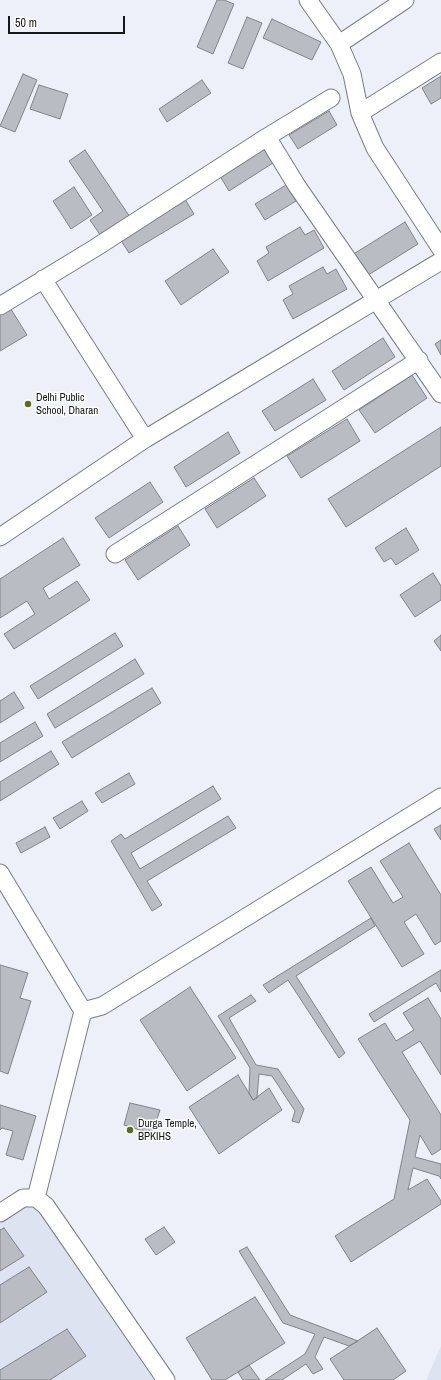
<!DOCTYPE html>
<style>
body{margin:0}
#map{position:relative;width:441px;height:1380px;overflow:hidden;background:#edf0f8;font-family:"Archivo Narrow",sans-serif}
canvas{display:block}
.scale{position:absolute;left:8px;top:16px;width:117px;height:18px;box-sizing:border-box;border:2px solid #161719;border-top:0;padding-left:5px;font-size:12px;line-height:14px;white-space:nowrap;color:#161719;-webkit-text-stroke:3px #fefefe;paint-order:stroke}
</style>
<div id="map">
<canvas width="441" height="1380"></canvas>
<div class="scale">50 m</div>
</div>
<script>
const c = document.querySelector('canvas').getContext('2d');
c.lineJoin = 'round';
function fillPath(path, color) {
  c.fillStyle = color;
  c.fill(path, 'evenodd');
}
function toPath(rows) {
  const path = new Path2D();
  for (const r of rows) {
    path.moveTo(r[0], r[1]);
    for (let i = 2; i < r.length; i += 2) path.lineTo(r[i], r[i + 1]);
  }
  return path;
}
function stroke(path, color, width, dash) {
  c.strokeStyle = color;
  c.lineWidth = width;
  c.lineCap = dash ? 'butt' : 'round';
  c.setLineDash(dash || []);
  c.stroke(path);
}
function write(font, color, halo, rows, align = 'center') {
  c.font = font + ' "Archivo Narrow",sans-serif';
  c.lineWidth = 3;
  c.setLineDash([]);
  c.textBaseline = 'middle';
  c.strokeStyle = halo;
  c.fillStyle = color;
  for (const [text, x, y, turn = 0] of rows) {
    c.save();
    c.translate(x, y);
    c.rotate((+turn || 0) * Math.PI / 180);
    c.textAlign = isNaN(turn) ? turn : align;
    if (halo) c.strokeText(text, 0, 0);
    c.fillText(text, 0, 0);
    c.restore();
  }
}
const built = toPath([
 [36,1198,166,1380,0,1380,0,1213],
 [441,1346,441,1380,426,1380]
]);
const building = toPath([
 [217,0,224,0,234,4,213,54,197,47,217,0],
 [247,17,262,23,243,69,228,63,247,17],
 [272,19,321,42,312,60,263,38,272,19],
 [23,74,37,80,15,132,0,126,23,74],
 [441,76,441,98,431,104,422,88,441,76],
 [202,80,211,93,167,122,159,109,202,80],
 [39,85,68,94,60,119,30,109,39,85],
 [329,111,337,125,298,149,289,135,329,111],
 [264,148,273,163,229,191,220,176,264,148],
 [85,150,130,217,101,236,90,220,103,211,69,161,85,150],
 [286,185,296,201,265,220,255,204,286,185],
 [74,187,92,215,71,229,53,201,74,187],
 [185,199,194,214,129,253,120,239,185,199],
 [405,222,418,244,365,277,352,255,405,222],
 [300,227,305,235,314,230,324,248,268,281,257,261,269,253,266,247,300,227],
 [213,249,229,272,181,305,165,281,213,249],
 [323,267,327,274,336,269,347,289,293,319,283,300,293,294,289,286,323,267],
 [9,306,27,335,0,351,0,312,9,306],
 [383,338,395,357,344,390,332,371,383,338],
 [441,340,441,355,435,344,441,340],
 [412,375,427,398,375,433,359,410,412,375],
 [313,379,326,400,275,431,262,411,313,379],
 [347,419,360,441,301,478,287,456,347,419],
 [441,427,441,466,346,527,328,499,441,427],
 [228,432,240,453,186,487,174,467,228,432],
 [254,478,266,496,217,528,205,509,254,478],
 [150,482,163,502,109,538,95,518,150,482],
 [178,526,190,545,138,580,125,560,178,526],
 [406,528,419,550,396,565,391,558,384,562,375,548,406,528],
 [63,538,80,565,43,588,49,599,77,581,90,600,14,649,4,634,35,614,27,601,0,618,0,579,63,538],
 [433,573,441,586,441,600,415,617,400,595,433,573],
 [115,633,123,646,38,699,30,686,115,633],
 [441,635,441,651,434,641,441,635],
 [135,659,144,674,55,728,47,714,135,659],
 [152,688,161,703,72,758,62,742,152,688],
 [14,692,24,708,0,723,0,701,14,692],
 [35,722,43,736,0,762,0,743,35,722],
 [51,751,59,764,0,801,0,782,51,751],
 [129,773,135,784,102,803,95,793,129,773],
 [213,786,221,799,131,853,140,869,228,816,236,828,147,881,162,905,152,911,111,841,121,834,125,839,213,786],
 [82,801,88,811,60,829,53,818,82,801],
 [441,825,441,840,434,829,441,825],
 [45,827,50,837,21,853,16,843,45,827],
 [409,843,441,895,441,941,435,945,416,914,404,922,424,954,402,967,348,881,371,867,393,903,403,897,380,861,409,843],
 [371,918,375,926,296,976,345,1053,339,1058,288,980,269,993,263,985,371,918],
 [0,965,28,973,20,998,31,1001,8,1074,0,1071,0,965],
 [441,970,441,992,436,983,374,1022,369,1014,441,970],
 [190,987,236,1058,187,1091,140,1020,190,987],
 [251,995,256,1001,229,1018,256,1065,278,1069,304,1109,299,1123,292,1121,295,1111,272,1076,259,1074,257,1098,253,1100,249,1093,250,1068,218,1016,251,995],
 [428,998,441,1019,441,1075,420,1041,402,1052,441,1115,441,1149,432,1155,420,1135,415,1157,441,1164,441,1179,439,1176,413,1168,408,1190,427,1179,441,1201,441,1204,351,1262,335,1236,394,1199,410,1120,358,1039,385,1023,396,1041,414,1030,403,1013,428,998],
 [238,1075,253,1100,269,1088,282,1110,219,1154,189,1107,238,1075],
 [130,1103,160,1110,152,1134,124,1125,130,1103],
 [0,1105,36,1116,23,1160,6,1155,13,1131,2,1128,0,1130,0,1105],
 [164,1227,175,1242,156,1255,145,1239,164,1227],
 [4,1228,24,1256,0,1271,0,1230,4,1228],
 [247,1247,290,1315,358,1341,349,1346,324,1337,315,1357,323,1369,313,1374,306,1364,282,1380,265,1380,305,1354,315,1334,283,1323,239,1251,247,1247],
 [29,1267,47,1292,0,1323,0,1285,29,1267],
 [255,1297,285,1343,225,1380,212,1380,186,1338,255,1297],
 [377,1328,406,1371,393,1380,344,1380,330,1359,377,1328],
 [67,1329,86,1356,50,1380,0,1380,0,1370,67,1329],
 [249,1365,260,1380,243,1380,238,1372,249,1365]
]);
const minor = toPath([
 [308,0,339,44,352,74,360,113,375,148,441,249],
 [339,44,405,0],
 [360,113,441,62],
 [267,137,297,186,441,394],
 [43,279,145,439],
 [0,306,95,248,267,137,331,98],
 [0,537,145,439,441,261],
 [115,554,419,360],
 [0,873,83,1011,36,1198],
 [83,1011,102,1006,441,797],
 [0,1213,23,1198,36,1198,46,1206,166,1380]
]);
const markers = [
 [28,404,4,"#5d6d19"],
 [130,1130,4,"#5d6d19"]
];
const poiNames = [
 ["Delhi Public",36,398],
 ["School, Dharan",36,411],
 ["Durga Temple,",138,1124],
 ["BPKIHS",138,1137]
];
fillPath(built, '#dee3f2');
fillPath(building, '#babcc4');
stroke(building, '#80838a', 1);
stroke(minor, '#7a7d84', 19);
stroke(minor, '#fff', 17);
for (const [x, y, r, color] of markers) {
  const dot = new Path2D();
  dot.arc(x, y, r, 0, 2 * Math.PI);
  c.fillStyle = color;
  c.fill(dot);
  stroke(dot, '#fefefe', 1.5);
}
write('11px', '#161719', '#fefefe', poiNames, 'left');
</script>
